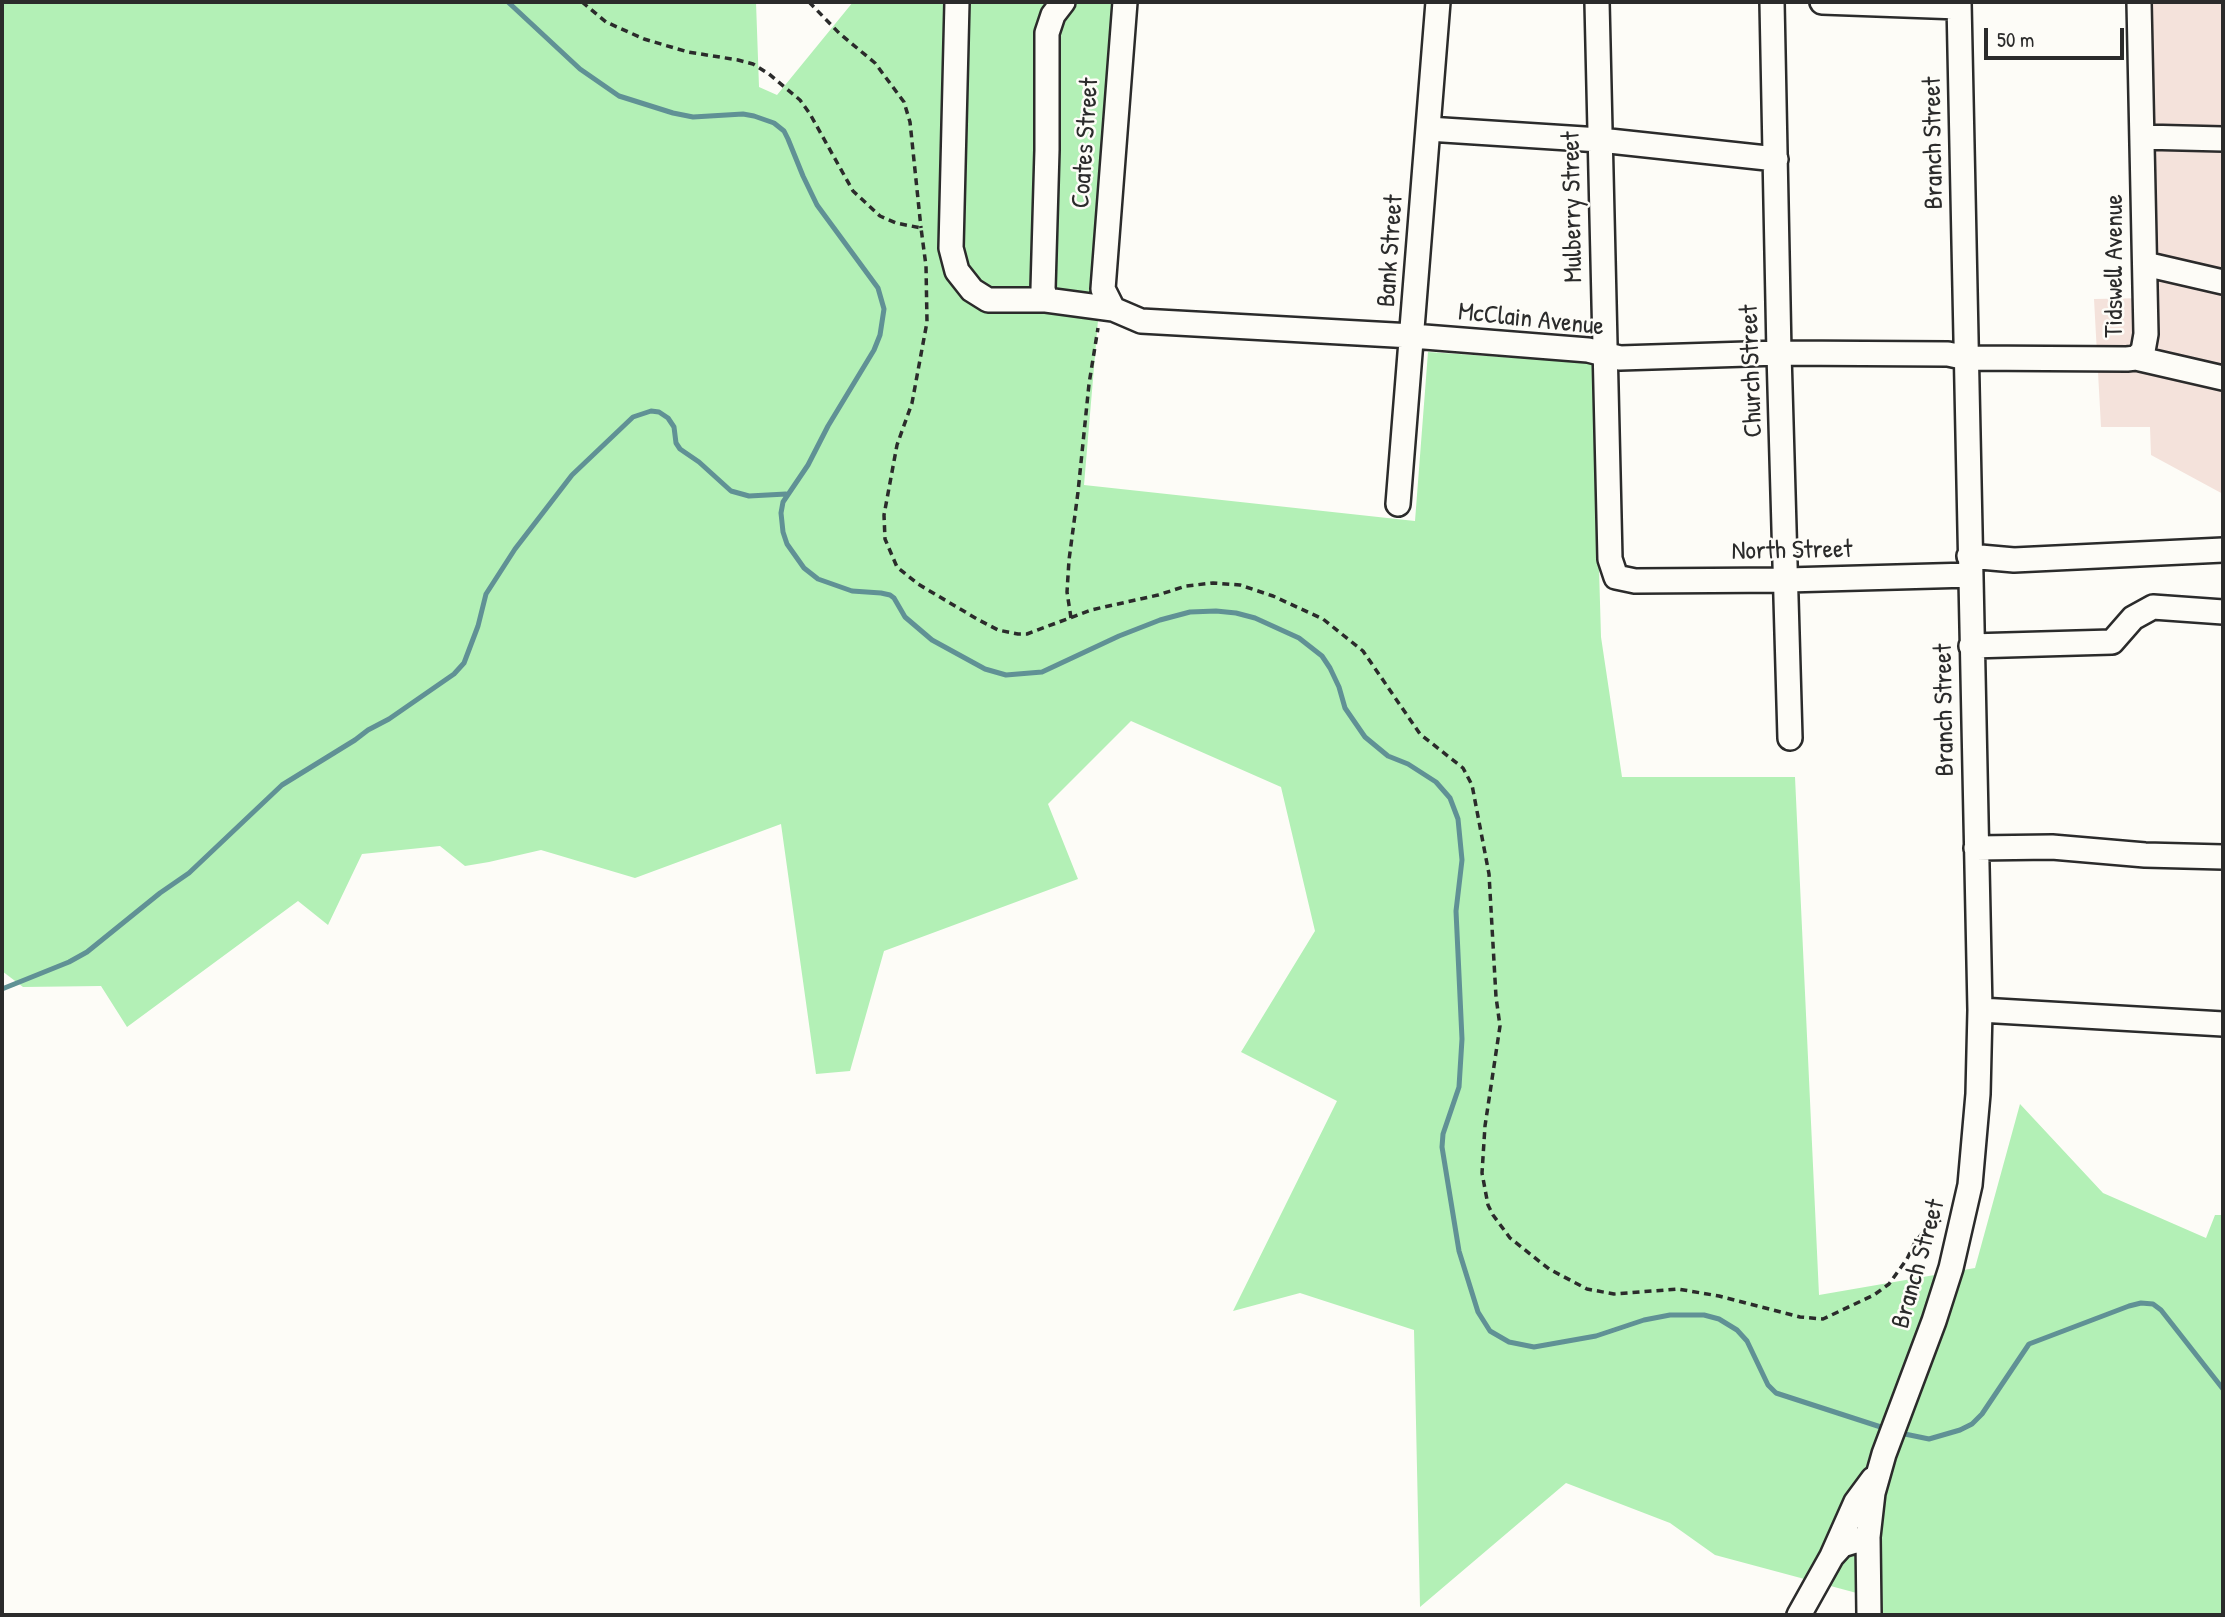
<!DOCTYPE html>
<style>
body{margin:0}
#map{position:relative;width:2225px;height:1617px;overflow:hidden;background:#fdfcf7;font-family:"Patrick Hand",sans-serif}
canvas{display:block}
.frame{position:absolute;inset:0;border:4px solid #2b2b2b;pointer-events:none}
.scale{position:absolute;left:1984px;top:28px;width:140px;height:32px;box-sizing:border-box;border:4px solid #2b2b2b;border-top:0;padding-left:9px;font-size:21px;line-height:24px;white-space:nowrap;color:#2b2b2b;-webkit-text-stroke:5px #fdfcf7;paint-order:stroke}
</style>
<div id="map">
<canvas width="2225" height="1617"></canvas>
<div class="frame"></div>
<div class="scale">50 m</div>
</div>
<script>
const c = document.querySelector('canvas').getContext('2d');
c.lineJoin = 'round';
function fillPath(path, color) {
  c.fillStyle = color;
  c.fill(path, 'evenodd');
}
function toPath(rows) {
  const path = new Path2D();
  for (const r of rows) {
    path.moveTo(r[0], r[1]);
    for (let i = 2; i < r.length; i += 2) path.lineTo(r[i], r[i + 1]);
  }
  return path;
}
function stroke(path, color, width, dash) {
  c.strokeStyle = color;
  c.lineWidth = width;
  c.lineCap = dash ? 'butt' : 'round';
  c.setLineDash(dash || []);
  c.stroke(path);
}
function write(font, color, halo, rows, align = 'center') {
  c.font = font + ' "Patrick Hand",sans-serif';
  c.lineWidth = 5;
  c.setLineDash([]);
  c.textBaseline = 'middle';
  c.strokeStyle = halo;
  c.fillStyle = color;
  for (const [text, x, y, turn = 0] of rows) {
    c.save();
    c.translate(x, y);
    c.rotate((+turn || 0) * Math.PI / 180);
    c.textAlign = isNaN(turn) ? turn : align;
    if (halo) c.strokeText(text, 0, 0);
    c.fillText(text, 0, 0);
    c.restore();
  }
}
const built = toPath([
 [2143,2,2223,2,2223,494,2151,455,2150,427,2101,427,2094,299,2147,298]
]);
const green = toPath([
 [2,2,756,2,759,87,777,95,853,2,1125,2,1084,485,1415,521,1428,352,1593,363,1601,637,1622,777,1795,777,1819,1295,1975,1268,2020,1104,2103,1193,2206,1238,2215,1215,2223,1215,2223,1615,1880,1615,1879,1599,1715,1555,1670,1523,1566,1483,1420,1607,1414,1330,1300,1293,1233,1311,1337,1101,1241,1052,1315,931,1281,787,1131,721,1048,804,1078,879,884,951,850,1071,816,1074,781,824,635,878,541,850,489,862,465,866,440,846,362,854,328,925,298,901,127,1027,101,986,23,987,2,971]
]);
const stream = toPath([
 [508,2,580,69,619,96,673,113,693,117,743,114,754,116,774,123,784,131,788,139,803,176,817,205,878,288,884,309,880,335,874,350,828,426,808,465,783,502,781,513,783,532,787,544,804,568,818,579,852,591,881,593,890,595,894,598,905,617,932,640,985,669,1006,675,1042,672,1119,636,1160,620,1190,612,1216,611,1236,613,1255,618,1299,638,1322,656,1330,668,1339,687,1345,708,1365,737,1388,756,1408,764,1436,782,1450,798,1458,819,1462,860,1456,911,1462,1039,1459,1087,1443,1134,1442,1147,1459,1251,1478,1312,1490,1331,1509,1342,1534,1347,1596,1336,1644,1320,1670,1315,1704,1315,1719,1319,1737,1330,1747,1341,1768,1385,1776,1393,1887,1429],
 [2,989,69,962,87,952,160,893,189,873,282,785,355,740,368,730,389,719,454,674,464,663,478,626,486,594,515,549,572,475,633,417,651,411,659,412,668,418,674,427,676,443,680,449,699,462,731,491,749,496,786,494],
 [1900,1433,1929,1439,1960,1430,1972,1424,1982,1414,2029,1344,2129,1306,2141,1303,2153,1304,2161,1310,2223,1389]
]);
const path = toPath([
 [582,2,606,22,644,39,688,52,738,60,753,64,769,74,800,100,810,114,853,191,880,216,896,223,921,228,926,266,927,322,912,403,897,445,884,515,885,539,897,567,918,584,977,619,998,630,1018,634,1027,634,1091,610,1158,595,1186,586,1213,583,1240,585,1273,596,1323,619,1363,651,1420,734,1463,768,1472,785,1489,874,1496,997,1500,1026,1485,1126,1482,1173,1488,1205,1493,1215,1510,1238,1549,1269,1587,1289,1614,1294,1678,1289,1719,1296,1800,1317,1823,1319,1874,1295,1889,1284,1907,1259,1915,1242,1931,1223,1941,1220],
 [809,2,839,33,875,63,904,102,910,122,921,228],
 [1071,618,1067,592,1069,560,1078,492,1089,384,1098,328]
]);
const minor = toPath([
 [957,2,951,248,957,271,972,290,988,300,1046,300],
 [1063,2,1053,15,1047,33,1047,150,1043,289,1046,300,1113,309],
 [1125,2,1103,289,1113,309,1141,321,1412,336,1588,350,1620,358,1779,353,1948,354,1967,358,2127,359,2136,358,2143,351,2146,334,2139,2],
 [1597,2,1610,559,1616,577,1635,581,1787,580,1970,575],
 [1772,2,1779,353,1790,738],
 [1822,2,1959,7],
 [1428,129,1600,140,1776,159],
 [2142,137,2223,139],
 [2145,264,2223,282],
 [2136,358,2223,378],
 [1398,504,1438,2],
 [1969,556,2014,560,2223,550],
 [1971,646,2112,642,2133,618,2153,607,2223,612],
 [1976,848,2052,847,2145,855,2223,857],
 [1980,1010,2223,1024],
 [1832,1556,1856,1502,1873,1479],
 [1799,1615,1832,1556,1842,1545,1868,1537],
 [1869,1615,1868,1537,1873,1493,1884,1454,1934,1321,1951,1268,1970,1185,1978,1094,1980,1010,1959,2]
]);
const streetNames = [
 ["Coates Street",1086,143,-86],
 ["Branch Street",1934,143,-91],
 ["Mulberry Street",1573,207,-91],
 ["Bank Street",1391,251,-86],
 ["Tidswell Avenue",2115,266,-90],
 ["McClain Avenue",1531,320,6],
 ["Church Street",1752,371,-92],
 ["North Street",1792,551,-1],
 ["Branch Street",1945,710,-91],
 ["Branch Street",1919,1264,-74]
];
fillPath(built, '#f4e2db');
fillPath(green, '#b3f0b6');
stroke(stream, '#609195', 5);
stroke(minor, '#2b2b2b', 28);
stroke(path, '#2b2b2b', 3.5, [7, 5]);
stroke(minor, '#fdfcf7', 23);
write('26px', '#2b2b2b', '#fdfcf7', streetNames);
</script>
